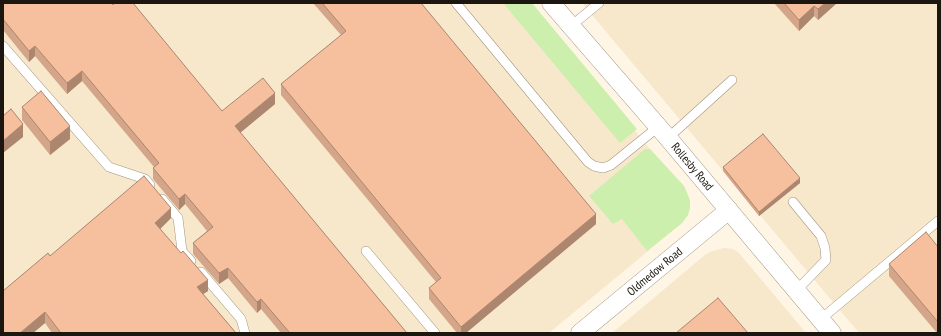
<!DOCTYPE html>
<style>
body{margin:0}
#map{position:relative;width:941px;height:336px;overflow:hidden;background:#fff5e4;font-family:"PT Sans Narrow",sans-serif}
canvas{display:block}
.frame{position:absolute;inset:0;border:4px solid #1b160f;pointer-events:none}
</style>
<div id="map">
<canvas width="941" height="336"></canvas>
<div class="frame"></div>
</div>
<script>
const c = document.querySelector('canvas').getContext('2d');
c.lineJoin = 'round';
function fillPath(path, color) {
  c.fillStyle = color;
  c.fill(path, 'evenodd');
}
function toPath(rows) {
  const path = new Path2D();
  for (const r of rows) {
    path.moveTo(r[0], r[1]);
    for (let i = 2; i < r.length; i += 2) path.lineTo(r[i], r[i + 1]);
  }
  return path;
}
function stroke(path, color, width, dash) {
  c.strokeStyle = color;
  c.lineWidth = width;
  c.lineCap = dash ? 'butt' : 'round';
  c.setLineDash(dash || []);
  c.stroke(path);
}
function write(font, color, halo, rows, align = 'center') {
  c.font = font + ' "PT Sans Narrow",sans-serif';
  c.lineWidth = 4;
  c.setLineDash([]);
  c.textBaseline = 'middle';
  c.strokeStyle = halo;
  c.fillStyle = color;
  for (const [text, x, y, turn = 0] of rows) {
    c.save();
    c.translate(x, y);
    c.rotate((+turn || 0) * Math.PI / 180);
    c.textAlign = isNaN(turn) ? turn : align;
    if (halo) c.strokeText(text, 0, 0);
    c.fillText(text, 0, 0);
    c.restore();
  }
}
const built = toPath([
 [3,3,530,3,650,149,684,186,690,200,690,208,688,215,682,223,549,333,3,333],
 [582,3,938,3,938,333,859,333],
 [724,248,733,249,739,253,806,333,612,333,706,254,713,251]
]);
const green = toPath([
 [503,3,532,3,637,129,620,143],
 [645,149,650,149,684,186,690,200,690,208,688,215,682,223,647,251,622,219,613,224,589,196]
]);
const service = toPath([
 [456,3,588,162,594,166,603,168,611,165,658,127],
 [571,26,599,3],
 [3,46,109,167,145,179,150,185],
 [668,138,732,80],
 [162,199,178,218,182,251,191,261],
 [793,202,821,236,825,248,826,260,796,291],
 [366,251,435,333],
 [201,272,241,319,245,333],
 [821,319,938,221]
]);
const minor = toPath([
 [551,3,668,138,832,333],
 [580,333,729,210]
]);
const wall = toPath([
 [3,3,222,111,275,104,240,133,407,333,281,333,261,309,257,313,228,278,219,284,193,254,193,243,207,231,185,204,179,210,153,179,153,168,154,167,82,81,67,94,35,56,29,62,3,30],
 [313,3,421,3,596,224,466,333,457,333,429,299,429,288,436,282,281,95,281,84,341,35],
 [774,3,837,3,818,20,814,16,799,31],
 [22,107,70,139,50,155,22,120],
 [723,167,800,183,759,216,723,171],
 [171,218,160,229,208,291,203,294,236,333,52,333,45,323,33,333,50,256],
 [938,247,938,333,937,333,889,276,889,264]
]);
const shadedWall = toPath([
 [825,3,837,3,818,20,818,9],
 [814,6,814,16,799,31,799,20],
 [35,46,35,56,29,62,29,51],
 [82,71,82,81,67,94,67,83],
 [275,93,275,104,235,137,235,126],
 [23,124,23,137,3,153,3,141],
 [70,126,70,139,50,155,50,142],
 [800,178,800,183,759,216,759,212],
 [185,194,185,204,179,210,179,199],
 [171,208,171,218,155,234,155,223],
 [596,214,596,224,466,333,461,333,461,327],
 [228,268,228,278,219,284,219,273],
 [208,280,208,291,197,298,197,287],
 [261,299,261,309,257,313,257,302],
 [45,312,45,323,33,333,20,333]
]);
const building = toPath([
 [3,3,112,3,113,5,115,3,133,3,222,111,263,78,275,93,235,126,407,333,290,333,261,299,257,302,228,268,219,273,193,243,213,227,185,194,179,199,153,168,159,163,82,71,67,83,35,46,29,51,3,19,3,3],
 [322,3,421,3,596,214,461,327,429,288,441,278,281,84,346,31,322,3],
 [784,3,825,3,818,9,814,6,799,20,784,3],
 [41,91,70,126,50,142,22,107,41,91],
 [11,109,23,124,3,141,3,116,11,109],
 [763,134,800,178,759,212,723,167,763,134],
 [144,176,171,208,155,223,181,253,183,251,208,280,197,287,236,333,61,333,45,312,20,333,3,333,3,291,48,253,50,256,144,176],
 [926,232,938,247,938,322,889,264,926,232],
 [718,298,748,333,676,333,718,298]
]);
const streetNames = [
 ["Rollesby Road",692,167,50],
 ["Oldmedow Road",655,272,-40]
];
fillPath(built, '#f8e8cb');
fillPath(green, '#cdefad');
stroke(service, '#9f9480', 10);
stroke(minor, '#9f9480', 19);
stroke(service, '#fff', 9);
stroke(minor, '#fff', 18);
fillPath(wall, '#d4a588');
fillPath(shadedWall, '#ac866f');
fillPath(building, '#f6c09e');
stroke(building, '#ac866f', 1);
write('12px', '#1b160f', '#fff', streetNames);
</script>
